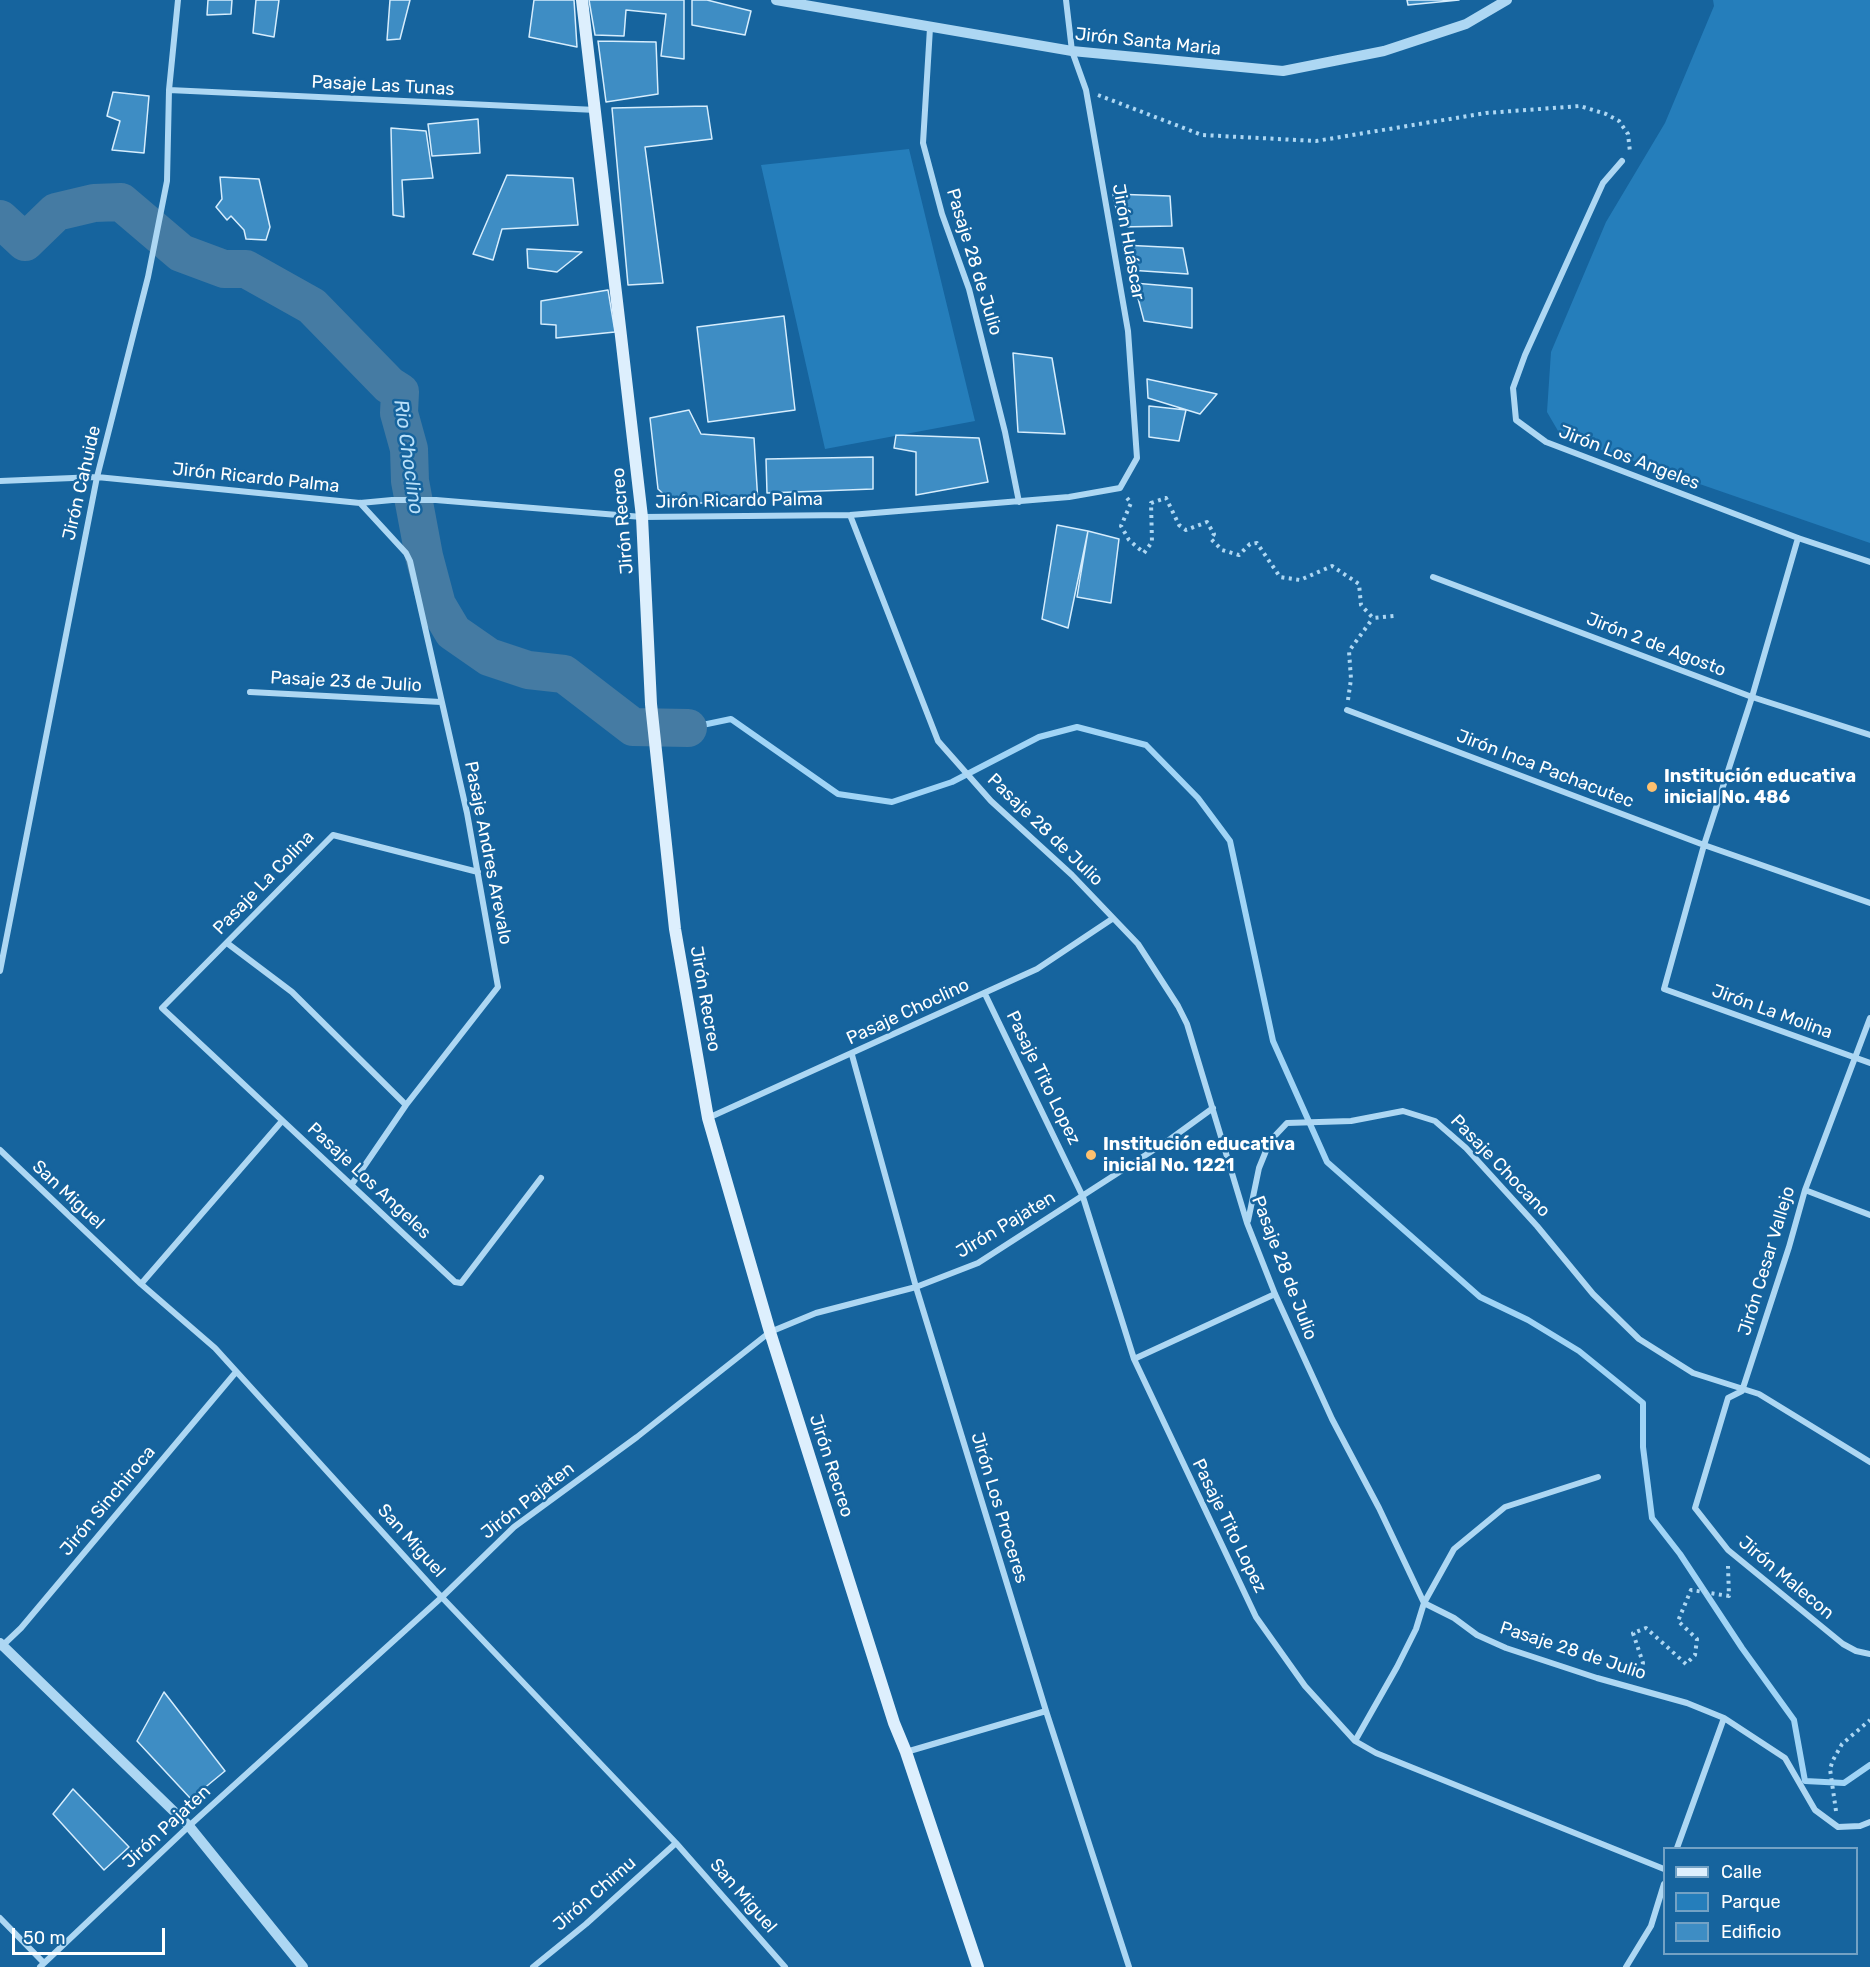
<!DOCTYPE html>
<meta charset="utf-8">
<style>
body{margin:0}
#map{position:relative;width:1870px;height:1967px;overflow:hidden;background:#16649e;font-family:Rubik,sans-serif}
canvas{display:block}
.legend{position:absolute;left:1663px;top:1847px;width:195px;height:108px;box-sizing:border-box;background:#16649e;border:2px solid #73a2c5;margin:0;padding:8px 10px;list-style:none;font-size:18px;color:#fff}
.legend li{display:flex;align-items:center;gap:12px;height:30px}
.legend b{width:30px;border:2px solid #73a2c5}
.scale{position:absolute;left:12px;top:1928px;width:153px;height:27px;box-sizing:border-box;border:3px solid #fff;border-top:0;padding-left:8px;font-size:18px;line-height:21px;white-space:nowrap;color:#fff;-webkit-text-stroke:4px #16649e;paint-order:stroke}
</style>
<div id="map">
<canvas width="1870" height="1967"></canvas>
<ul class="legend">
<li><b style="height:8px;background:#ddeffd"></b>Calle</li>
<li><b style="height:16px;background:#257ebb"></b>Parque</li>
<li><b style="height:16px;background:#3e8dc4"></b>Edificio</li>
</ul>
<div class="scale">50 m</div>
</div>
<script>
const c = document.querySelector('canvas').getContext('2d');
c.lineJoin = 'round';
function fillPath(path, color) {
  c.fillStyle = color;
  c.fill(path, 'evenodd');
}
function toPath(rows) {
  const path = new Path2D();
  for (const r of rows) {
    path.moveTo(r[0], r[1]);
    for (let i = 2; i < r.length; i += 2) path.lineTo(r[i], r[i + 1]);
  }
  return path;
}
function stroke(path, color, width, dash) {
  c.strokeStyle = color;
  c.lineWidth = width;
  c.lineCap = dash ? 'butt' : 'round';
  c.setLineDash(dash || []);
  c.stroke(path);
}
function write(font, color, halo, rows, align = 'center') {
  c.font = font + ' Rubik,sans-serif';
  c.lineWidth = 5;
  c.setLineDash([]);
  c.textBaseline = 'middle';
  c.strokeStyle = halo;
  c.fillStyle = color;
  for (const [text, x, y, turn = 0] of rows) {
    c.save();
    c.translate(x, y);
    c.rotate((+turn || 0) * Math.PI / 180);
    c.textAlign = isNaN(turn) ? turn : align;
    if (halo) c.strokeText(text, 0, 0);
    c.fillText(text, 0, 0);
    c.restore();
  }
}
const green = toPath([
 [1713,0,1870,0,1870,543,1561,436,1547,412,1551,352,1606,222,1665,123,1714,6],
 [909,149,975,421,825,449,761,165]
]);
const stream = toPath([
 [688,728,731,719,838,794,892,802,952,782,1039,737,1077,727,1146,745,1198,798,1230,841,1273,1041,1327,1162,1480,1297,1528,1320,1579,1351,1643,1403,1643,1447,1652,1518,1680,1554,1742,1648,1794,1720,1805,1781,1844,1783,1870,1765]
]);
const river = toPath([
 [0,219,25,242,56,212,94,203,121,202,181,253,224,269,246,269,312,306,389,385,400,392,399,413,409,449,410,481,424,556,437,605,453,632,489,657,528,670,564,674,633,727,688,728]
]);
const building = toPath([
 [208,0,232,0,231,14,207,15,208,0],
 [256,0,279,0,274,37,253,33,256,0],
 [390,0,410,0,400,39,387,40,390,0],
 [534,0,574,0,577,47,529,37,534,0],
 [589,0,684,0,684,59,661,56,666,14,626,10,624,36,595,35,589,0],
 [692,0,707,0,751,11,745,35,692,25,692,0],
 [1407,0,1459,0,1408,5,1407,0],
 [598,41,656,42,658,94,606,102,598,41],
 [113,92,149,96,144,153,112,150,120,121,107,116,113,92],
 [707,106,712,139,645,147,663,283,628,285,612,108,707,106],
 [478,119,480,153,432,156,428,124,478,119],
 [391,128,426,131,433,178,402,180,404,217,393,215,391,128],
 [507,175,573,178,578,225,502,229,493,260,473,254,507,175],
 [220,177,259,179,270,227,266,240,246,239,244,230,231,216,227,220,216,207,222,199,220,177],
 [1113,194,1170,196,1172,226,1120,227,1113,194],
 [1123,245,1183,248,1188,274,1129,270,1123,245],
 [527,249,582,252,557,272,528,268,527,249],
 [1134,283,1192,288,1192,328,1144,321,1134,283],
 [608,290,615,332,556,338,556,325,541,324,541,301,608,290],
 [784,316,795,410,708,422,697,327,784,316],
 [1013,353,1052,358,1065,434,1018,432,1013,353],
 [1147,379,1217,394,1200,414,1148,398,1147,379],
 [1149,406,1186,410,1179,441,1149,437,1149,406],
 [689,410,701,434,754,438,758,503,673,503,658,489,650,418,689,410],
 [896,435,979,438,988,482,916,495,916,452,894,448,896,435],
 [873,457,873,489,767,493,766,459,873,457],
 [1057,525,1088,531,1068,628,1042,619,1057,525],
 [1088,531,1119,539,1111,603,1077,597,1088,531],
 [164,1692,225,1771,191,1799,137,1741,164,1692],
 [73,1789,129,1847,104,1870,53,1814,73,1789]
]);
const path = toPath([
 [1098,95,1202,135,1316,141,1486,113,1580,106,1606,114,1619,121,1628,134,1630,152],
 [1127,498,1131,503,1121,526,1129,540,1144,553,1152,542,1151,503,1166,498,1179,525,1186,530,1207,522,1214,534,1211,539,1222,550,1239,555,1250,544,1257,543,1280,577,1300,580,1332,566,1359,584,1361,605,1373,618,1394,616],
 [1348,700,1351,679,1349,651,1373,618],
 [1640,1679,1643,1663,1633,1633,1646,1628,1686,1664,1695,1655,1697,1639,1678,1621,1691,1590,1729,1596,1728,1566],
 [1836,1811,1830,1769,1833,1760,1842,1744,1870,1720]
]);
const minor = toPath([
 [930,28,923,143,942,214,969,289,1005,432,1019,502],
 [169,90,596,110],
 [1622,161,1603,183,1525,355,1513,388,1516,420,1546,442,1798,538,1870,562],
 [0,481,97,477,360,503,392,500,436,500,642,517,850,515,1069,497,1120,488,1137,458,1128,331,1086,90,1072,51,1066,0],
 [850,515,938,741,991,801,1072,875,1138,944,1178,1006,1187,1024,1247,1223,1275,1294,1332,1419,1379,1508,1424,1603,1454,1618,1477,1635,1506,1648,1597,1678,1687,1703,1724,1718,1785,1758,1815,1810,1838,1827,1860,1826,1870,1822],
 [1798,538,1752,697,1704,845,1664,989,1870,1063],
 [1433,577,1752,697,1870,735],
 [250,692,441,702],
 [1347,710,1704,845,1870,903],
 [478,872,333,835,162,1008,455,1282,461,1283,541,1178],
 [227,943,292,992,406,1105],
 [0,971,97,477,148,277,167,181,169,90,178,0],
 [985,994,1083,1197,1134,1359,1256,1617,1305,1686,1355,1741,1376,1753,1664,1869],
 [1870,1018,1805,1190,1789,1247,1742,1391,1728,1398,1695,1508,1728,1550,1843,1644,1856,1651,1870,1654],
 [852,1055,916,1287,1046,1711,1129,1967],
 [708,1118,1037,969,1112,919],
 [0,1150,141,1284,215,1348,434,1589,676,1843,785,1967],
 [352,1184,406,1105,498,987,467,813,410,561,406,553,360,503],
 [1805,1190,1870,1215],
 [1248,1221,1259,1168,1270,1141,1287,1123,1351,1121,1403,1111,1435,1121,1466,1148,1537,1226,1593,1294,1639,1339,1693,1373,1759,1394,1870,1462],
 [141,1284,282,1121],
 [1134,1359,1275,1294],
 [1,1647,21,1628,236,1372],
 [1355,1741,1397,1667,1416,1629,1424,1603,1454,1549,1505,1507,1598,1477],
 [906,1752,1046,1711],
 [1677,1848,1724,1718],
 [0,1918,44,1963],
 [40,1967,189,1826,442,1597,514,1527,637,1437,770,1332,816,1313,916,1287,978,1263,1169,1140,1213,1108],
 [533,1967,586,1924,676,1843],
 [1626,1967,1651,1926,1664,1884]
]);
const tertiary = toPath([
 [776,0,1072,51,1283,71,1384,51,1466,24,1507,0],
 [0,1643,189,1826,303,1967]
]);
const secondary = toPath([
 [582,0,642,517,651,704,675,929,708,1118,770,1332,894,1723,906,1752,978,1967]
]);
const markers = [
 [1652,787,6,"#ffc16f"],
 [1091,1155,6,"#ffc16f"]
];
const streetNames = [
 ["Jirón Santa Maria",1148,42,6],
 ["Pasaje Las Tunas",383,86,3],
 ["Jirón Huáscar",1128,242,80],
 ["Pasaje 28 de Julio",974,262,73],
 ["Jirón Los Angeles",1629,458,21],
 ["Jirón Ricardo Palma",256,478,6],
 ["Jirón Cahuide",82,483,-77],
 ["Jirón Ricardo Palma",739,501,-1],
 ["Jirón Recreo",623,521,-95],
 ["Jirón 2 de Agosto",1656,645,21],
 ["Pasaje 23 de Julio",346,682,3],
 ["Jirón Inca Pachacutec",1545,769,21],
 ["Pasaje 28 de Julio",1045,830,44],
 ["Pasaje Andres Arevalo",488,853,79],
 ["Pasaje La Colina",264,883,-46],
 ["Jirón Recreo",705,999,80],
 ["Pasaje Choclino",908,1012,-25],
 ["Jirón La Molina",1772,1012,20],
 ["Pasaje Tito Lopez",1043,1078,64],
 ["Pasaje Chocano",1500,1166,46],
 ["Pasaje Los Angeles",369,1181,43],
 ["San Miguel",68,1195,43],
 ["Jirón Pajaten",1006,1225,-31],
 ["Jirón Cesar Vallejo",1767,1261,-73],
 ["Pasaje 28 de Julio",1284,1268,69],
 ["Jirón Recreo",831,1466,72],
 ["Jirón Sinchiroca",108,1501,-50],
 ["Jirón Pajaten",528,1501,-38],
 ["Jirón Los Proceres",999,1508,73],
 ["Pasaje Tito Lopez",1229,1526,64],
 ["San Miguel",411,1541,48],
 ["Jirón Malecon",1786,1578,40],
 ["Pasaje 28 de Julio",1573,1651,18],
 ["Jirón Pajaten",167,1827,-43],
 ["Jirón Chimu",595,1894,-41],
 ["San Miguel",743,1896,49]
];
const poiNames = [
 ["Institución educativa",1664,777],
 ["inicial No. 486",1664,798],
 ["Institución educativa",1103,1145],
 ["inicial No. 1221",1103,1166]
];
const waterNames = [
 ["Rio Choclino",408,457,82]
];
fillPath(green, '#257ebb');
stroke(stream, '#a0d4f6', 6);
stroke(river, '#457ba3', 38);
fillPath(building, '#3e8dc4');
stroke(building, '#d6edfd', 1.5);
stroke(path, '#add7f3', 4, [3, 4.5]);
stroke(minor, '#add7f3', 6);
stroke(tertiary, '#add7f3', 10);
stroke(secondary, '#ddeffd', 12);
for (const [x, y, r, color] of markers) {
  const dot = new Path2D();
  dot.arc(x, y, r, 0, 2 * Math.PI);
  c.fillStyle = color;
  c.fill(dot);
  stroke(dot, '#16649e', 2);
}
write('18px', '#fff', '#16649e', streetNames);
write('bold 18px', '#fff', '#16649e', poiNames, 'left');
write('italic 20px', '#bae0f9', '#16649e', waterNames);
</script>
